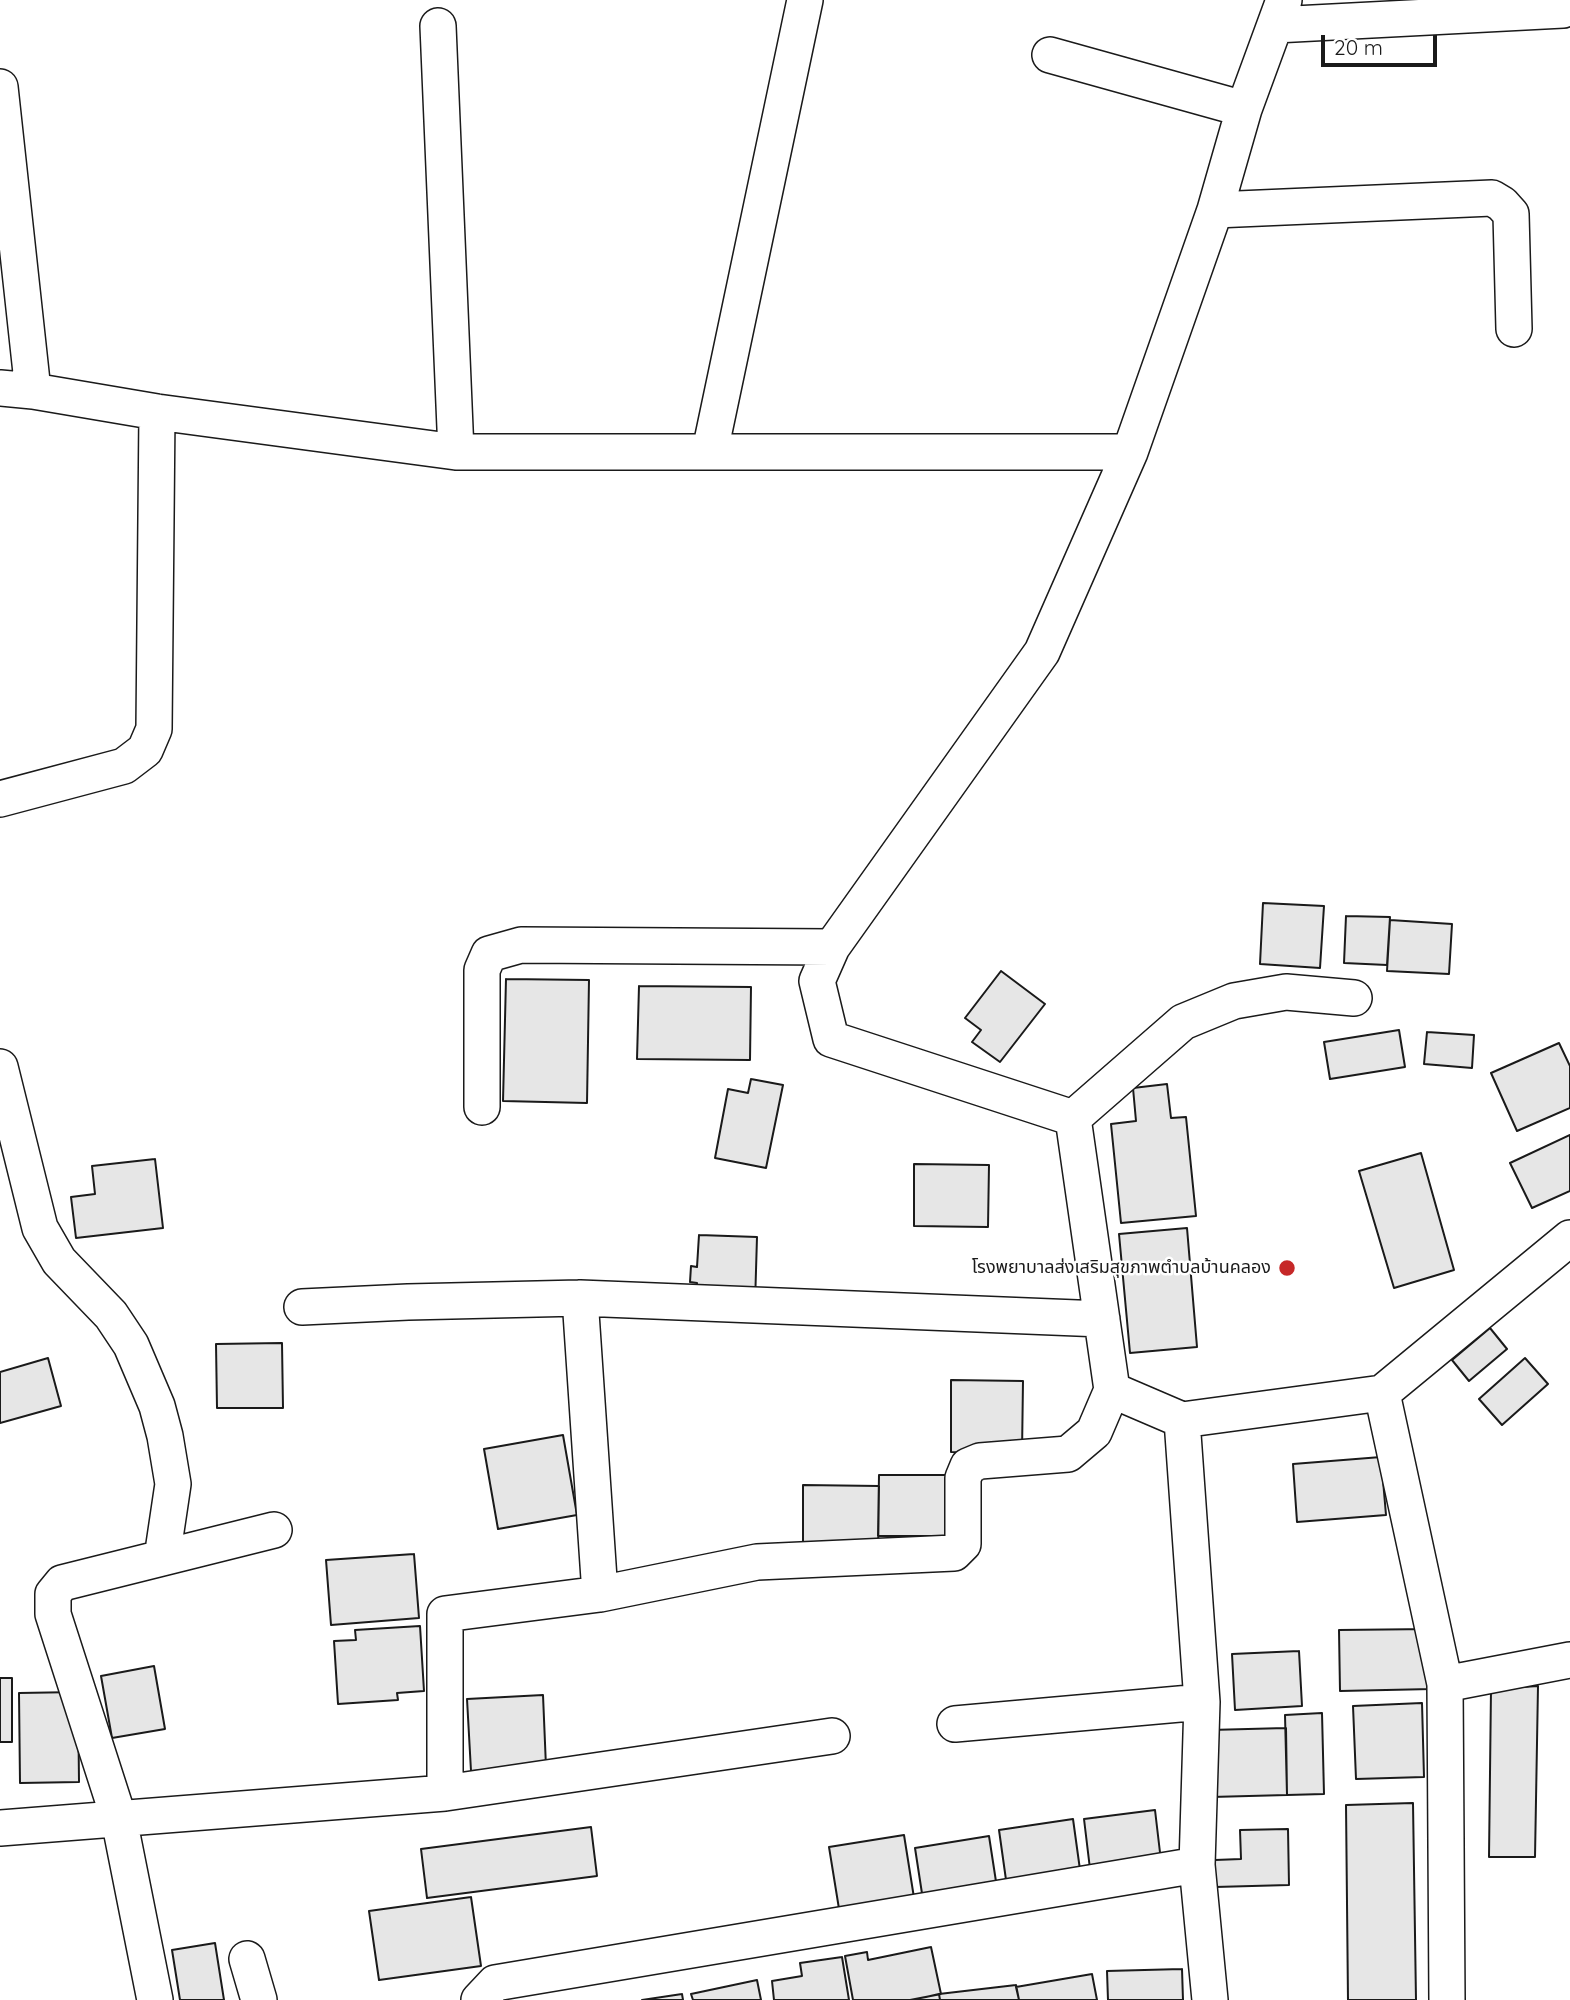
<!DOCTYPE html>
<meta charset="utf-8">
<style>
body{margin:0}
#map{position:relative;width:1570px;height:2000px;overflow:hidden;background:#fff;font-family:Quicksand,sans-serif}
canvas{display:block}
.scale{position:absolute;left:1321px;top:35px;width:116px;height:32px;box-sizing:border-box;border:4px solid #1a1a1a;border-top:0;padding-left:9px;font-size:21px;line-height:24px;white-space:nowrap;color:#1a1a1a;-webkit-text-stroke:5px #fff;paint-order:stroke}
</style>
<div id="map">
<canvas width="1570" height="2000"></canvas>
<div class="scale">20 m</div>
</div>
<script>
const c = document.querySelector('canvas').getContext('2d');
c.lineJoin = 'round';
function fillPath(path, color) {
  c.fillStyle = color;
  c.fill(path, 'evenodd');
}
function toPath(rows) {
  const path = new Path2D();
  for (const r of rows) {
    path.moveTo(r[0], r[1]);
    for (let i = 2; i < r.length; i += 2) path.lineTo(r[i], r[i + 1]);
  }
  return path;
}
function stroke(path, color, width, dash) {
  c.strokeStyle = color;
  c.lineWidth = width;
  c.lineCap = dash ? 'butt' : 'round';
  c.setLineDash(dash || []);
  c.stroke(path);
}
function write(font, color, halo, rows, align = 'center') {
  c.font = font + ' Quicksand,"Noto Sans Thai",sans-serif';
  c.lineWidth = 5;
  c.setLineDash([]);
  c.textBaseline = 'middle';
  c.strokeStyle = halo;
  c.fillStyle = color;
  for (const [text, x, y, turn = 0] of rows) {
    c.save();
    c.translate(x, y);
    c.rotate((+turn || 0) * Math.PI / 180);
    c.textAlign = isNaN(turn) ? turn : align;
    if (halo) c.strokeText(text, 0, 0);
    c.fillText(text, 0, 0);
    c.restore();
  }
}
const building = toPath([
 [1263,903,1324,906,1320,968,1260,964,1263,903],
 [1346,916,1390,917,1387,965,1344,963,1346,916],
 [1390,920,1452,924,1449,974,1387,971,1390,920],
 [1001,971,1045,1004,1000,1062,972,1042,981,1030,965,1018,1001,971],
 [506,979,589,980,587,1103,503,1101,506,979],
 [639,986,751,987,750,1060,637,1059,639,986],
 [1399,1030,1405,1067,1330,1079,1324,1042,1399,1030],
 [1427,1032,1474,1035,1472,1068,1424,1064,1427,1032],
 [1559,1043,1570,1066,1570,1108,1517,1131,1491,1073,1559,1043],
 [751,1079,783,1085,766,1168,715,1158,728,1089,748,1093,751,1079],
 [1167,1084,1171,1118,1186,1117,1196,1216,1121,1223,1111,1124,1136,1121,1133,1088,1167,1084],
 [1570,1135,1570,1191,1532,1208,1510,1163,1570,1135],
 [1421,1153,1454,1270,1394,1288,1359,1171,1421,1153],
 [155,1159,163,1228,76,1238,71,1197,95,1194,92,1166,155,1159],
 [914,1164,989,1165,988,1227,914,1226,914,1164],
 [1187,1228,1197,1347,1130,1353,1119,1234,1187,1228],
 [699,1235,757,1237,755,1304,696,1302,697,1283,690,1282,691,1266,697,1267,699,1235],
 [1490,1328,1507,1349,1469,1381,1452,1360,1490,1328],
 [282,1343,283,1408,217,1408,216,1344,282,1343],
 [48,1358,61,1406,0,1423,0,1372,48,1358],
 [1525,1358,1548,1384,1502,1425,1479,1399,1525,1358],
 [951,1380,1023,1381,1022,1453,951,1452,951,1380],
 [563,1435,577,1515,498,1529,484,1449,563,1435],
 [1381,1457,1386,1515,1297,1522,1293,1464,1381,1457],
 [879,1475,956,1475,955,1536,878,1536,879,1475],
 [803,1485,879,1486,878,1556,803,1555,803,1485],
 [414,1554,419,1618,331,1625,326,1560,414,1554],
 [420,1626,424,1691,397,1693,398,1700,338,1704,334,1641,356,1640,355,1630,420,1626],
 [1431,1629,1432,1689,1340,1691,1339,1630,1431,1629],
 [1299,1651,1302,1706,1235,1710,1232,1654,1299,1651],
 [154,1666,165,1729,112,1738,101,1676,154,1666],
 [0,1678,12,1678,12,1742,0,1742,0,1678],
 [1538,1686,1535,1857,1489,1857,1491,1689,1538,1686],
 [78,1692,79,1782,20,1783,19,1693,78,1692],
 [543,1695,546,1767,471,1771,467,1699,543,1695],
 [1422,1703,1424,1777,1356,1779,1353,1706,1422,1703],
 [1322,1713,1324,1794,1287,1795,1285,1715,1322,1713],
 [1286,1728,1287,1795,1211,1797,1210,1730,1286,1728],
 [1413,1803,1416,2000,1348,2000,1346,1805,1413,1803],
 [1155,1810,1161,1861,1090,1869,1084,1819,1155,1810],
 [1073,1819,1081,1877,1007,1887,999,1830,1073,1819],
 [591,1827,597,1876,427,1898,421,1849,591,1827],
 [1288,1829,1289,1885,1215,1887,1215,1860,1241,1859,1240,1830,1288,1829],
 [904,1835,915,1904,840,1915,829,1847,904,1835],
 [989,1836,997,1888,923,1900,915,1848,989,1836],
 [471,1897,481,1966,379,1980,369,1911,471,1897],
 [215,1943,224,2000,180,2000,172,1950,215,1943],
 [931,1947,941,1994,910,2000,853,2000,845,1956,867,1952,868,1960,931,1947],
 [842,1957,849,2000,774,2000,772,1981,802,1976,800,1963,842,1957],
 [1182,1969,1183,2000,1108,2000,1107,1971,1182,1969],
 [1092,1974,1097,2000,1019,2000,1016,1987,1092,1974],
 [757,1980,761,2000,693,2000,691,1994,757,1980],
 [1016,1985,1019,2000,940,2000,939,1994,1016,1985],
 [682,1994,683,2000,642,2000,682,1994],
 [939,1994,940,2000,910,2000,926,1997,939,1994]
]);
const minor = toPath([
 [1284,0,1244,109,1215,210,1130,452,1042,652,832,947,817,981,831,1039,1073,1118,1112,1390,1182,1420,1382,1393,1570,1238],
 [1275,25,1563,10],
 [438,26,456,452],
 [1050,55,1244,109],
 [0,87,33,391],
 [1215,210,1492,198,1502,204,1511,214,1514,329],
 [0,388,33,391,157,412,456,452,1130,452],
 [710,451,805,0],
 [0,799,124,766,145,750,154,729,157,412],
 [0,1067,40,1228,59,1261,111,1315,131,1345,157,1406,165,1436,173,1484,162,1558],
 [482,1107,482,970,489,954,521,945,832,947],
 [1073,1118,1183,1022,1234,1001,1286,992,1354,998],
 [580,1298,600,1594],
 [302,1307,408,1302,580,1298,1102,1319],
 [1382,1393,1445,1684,1447,2000],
 [1182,1420,1202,1702,1197,1865,1210,2000],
 [1445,1684,1570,1660],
 [955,1724,1202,1702],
 [445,1793,445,1614,600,1594,757,1562,954,1553,963,1544,963,1478,968,1466,980,1461,1068,1454,1094,1432,1112,1390],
 [0,1828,445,1793,832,1736],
 [247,1959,259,2000],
 [155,2000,119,1819,53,1614,53,1594,62,1583,274,1530],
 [479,2000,495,1983,1197,1865]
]);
const markers = [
 [1287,1268,9,"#c62828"]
];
const poiNames = [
 ["โรงพยาบาลส่งเสริมสุขภาพตำบลบ้านคลอง",1271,1268]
];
fillPath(building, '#e6e6e6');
stroke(building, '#1a1a1a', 2);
stroke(minor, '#1a1a1a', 38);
stroke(minor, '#fff', 35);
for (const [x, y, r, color] of markers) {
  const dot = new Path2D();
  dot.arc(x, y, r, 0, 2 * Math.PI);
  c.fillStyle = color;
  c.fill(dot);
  stroke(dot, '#fff', 2.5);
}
write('18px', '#1a1a1a', '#fff', poiNames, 'right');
</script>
